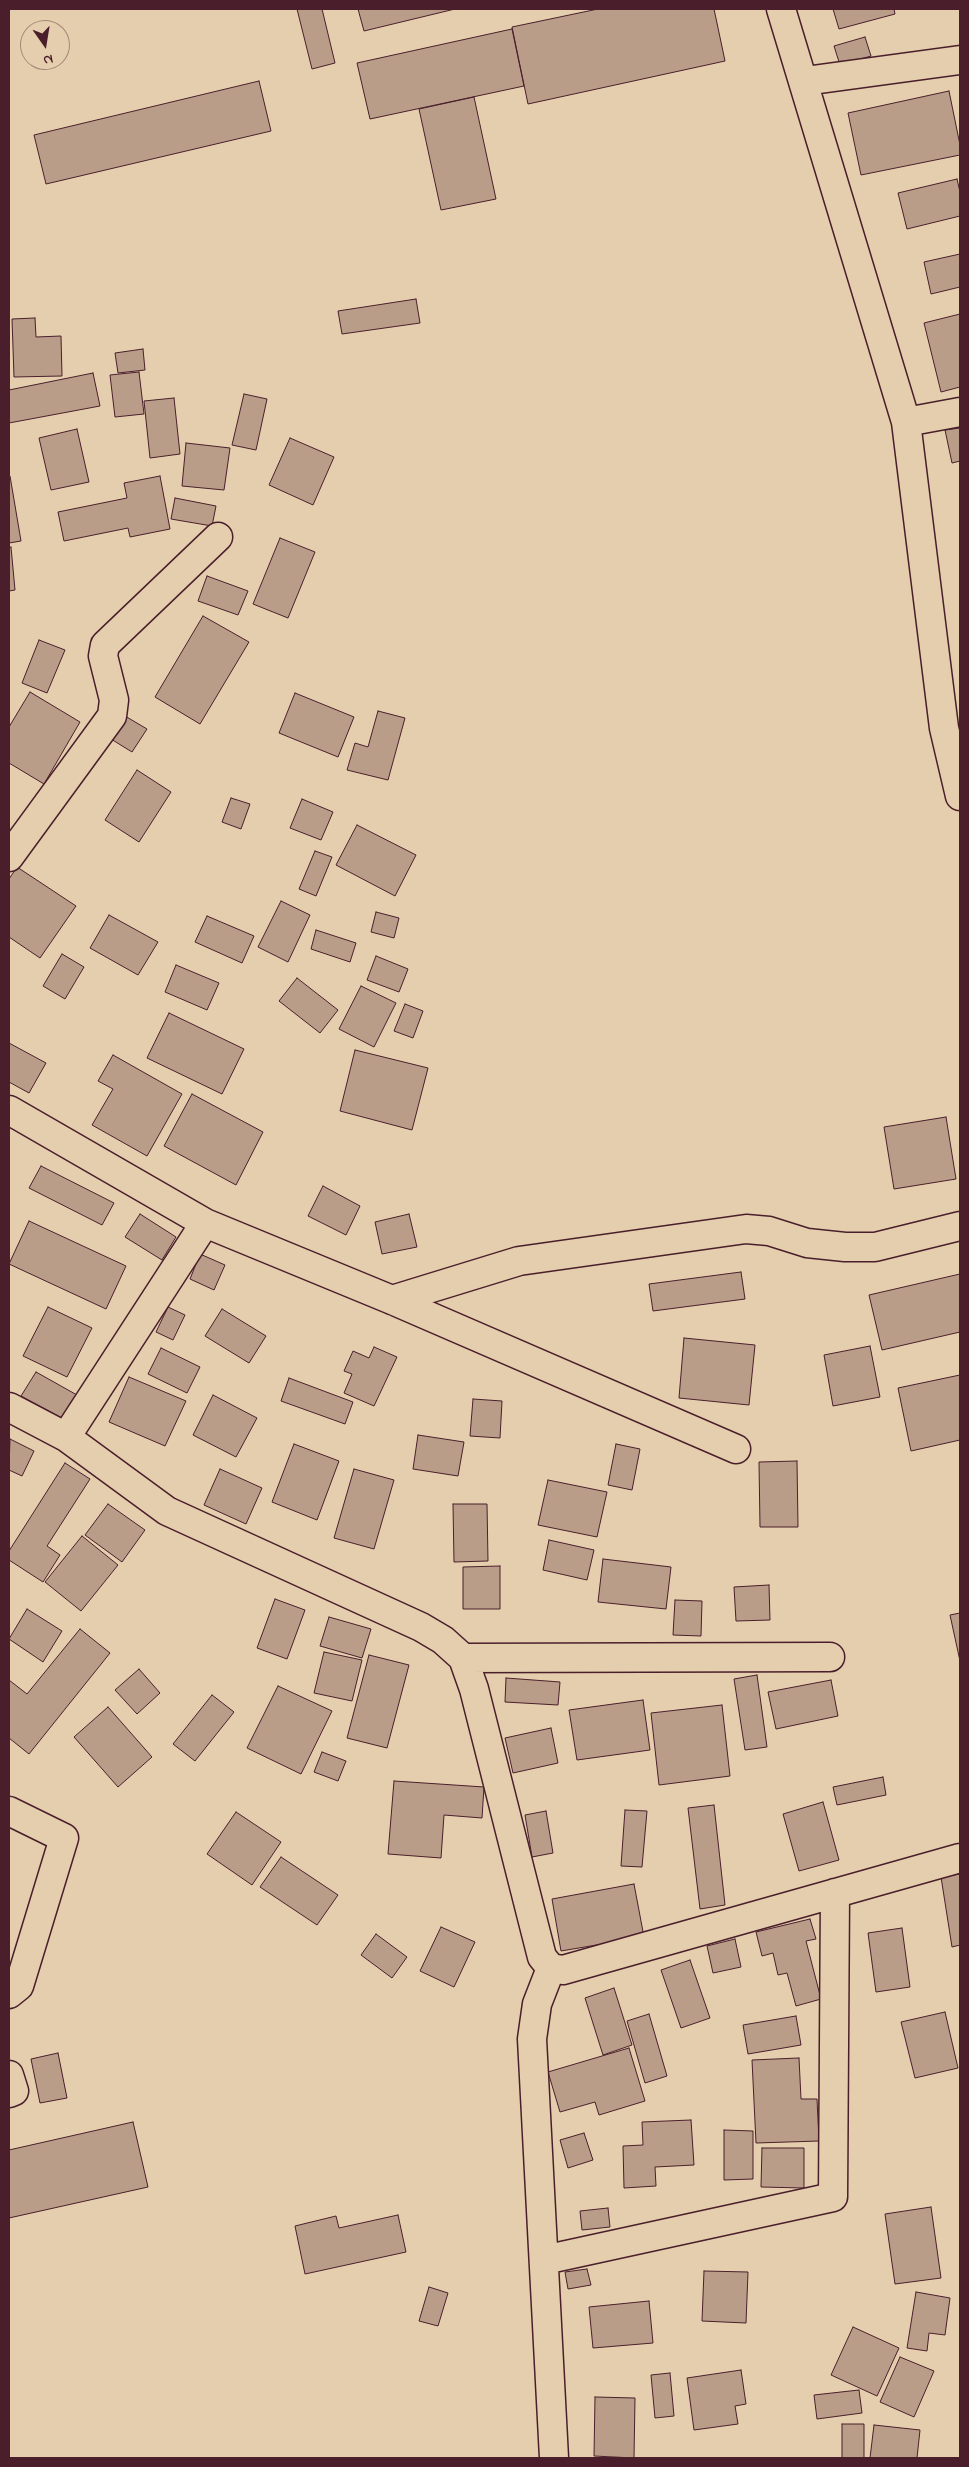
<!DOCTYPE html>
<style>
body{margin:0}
#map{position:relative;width:969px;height:2467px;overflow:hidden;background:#e4cead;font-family:"Indie Flower",sans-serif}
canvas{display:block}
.frame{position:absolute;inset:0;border:10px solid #4a1f2b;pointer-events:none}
.north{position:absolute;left:20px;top:20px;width:50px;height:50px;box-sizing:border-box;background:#e4cead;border:1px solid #a68879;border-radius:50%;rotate:167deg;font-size:14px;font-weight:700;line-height:20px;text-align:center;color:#4a1f2b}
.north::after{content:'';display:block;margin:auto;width:18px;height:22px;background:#4a1f2b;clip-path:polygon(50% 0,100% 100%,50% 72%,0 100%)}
</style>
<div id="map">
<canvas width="969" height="2467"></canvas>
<div class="frame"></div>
<div class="north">N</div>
</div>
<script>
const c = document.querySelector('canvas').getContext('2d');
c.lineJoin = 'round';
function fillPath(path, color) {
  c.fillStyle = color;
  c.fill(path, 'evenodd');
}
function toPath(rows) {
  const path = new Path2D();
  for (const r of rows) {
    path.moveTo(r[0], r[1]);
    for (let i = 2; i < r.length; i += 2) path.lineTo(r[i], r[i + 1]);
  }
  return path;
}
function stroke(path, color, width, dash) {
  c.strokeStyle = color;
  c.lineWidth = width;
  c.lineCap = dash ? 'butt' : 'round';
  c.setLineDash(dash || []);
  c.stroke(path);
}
const building = toPath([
 [297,9,322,9,335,63,312,69,297,9],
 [358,9,455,9,364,31,358,9],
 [598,9,714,9,725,61,528,104,512,27,598,9],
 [833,9,894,9,895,14,839,29,833,9],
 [512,29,524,86,370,119,357,63,512,29],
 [865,37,871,56,840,65,834,46,865,37],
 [259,81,271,131,46,184,34,135,259,81],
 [949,91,960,145,960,155,861,175,848,113,949,91],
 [474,97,496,199,441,210,419,109,474,97],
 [957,179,960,192,960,216,907,229,898,193,957,179],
 [960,254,960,287,931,294,924,262,960,254],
 [416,299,420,323,342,334,338,311,416,299],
 [960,314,960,387,941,392,924,323,960,314],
 [35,318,36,337,61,336,62,376,14,377,12,319,35,318],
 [143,349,145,370,118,373,115,353,143,349],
 [139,372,144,414,115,417,110,375,139,372],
 [93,373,100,406,9,423,9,390,93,373],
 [244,394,267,399,256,450,232,445,244,394],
 [174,398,180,454,150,458,144,401,174,398],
 [960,428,960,461,952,463,945,430,960,428],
 [77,429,89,482,51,490,39,438,77,429],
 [290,438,334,457,313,505,269,485,290,438],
 [186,443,230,448,224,490,182,486,186,443],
 [9,476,10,476,21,541,9,543,9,476],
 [160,476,170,529,130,537,128,528,64,541,58,512,127,498,124,483,160,476],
 [175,498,216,506,212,526,171,519,175,498],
 [280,538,315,552,288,618,253,604,280,538],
 [11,547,15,590,9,591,9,548,11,547],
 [207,576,248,591,238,615,198,601,207,576],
 [203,616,249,642,200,724,155,697,203,616],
 [39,640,65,650,47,693,22,683,39,640],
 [30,692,80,722,44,784,9,763,9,727,30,692],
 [295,693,354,717,338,757,279,733,295,693],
 [378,711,405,718,388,780,347,770,355,743,368,747,378,711],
 [125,716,147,729,132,752,111,739,125,716],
 [137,770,171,792,139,842,105,820,137,770],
 [231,798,250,804,241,829,222,822,231,798],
 [302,799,333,812,321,840,290,828,302,799],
 [357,825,416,855,395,896,336,865,357,825],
 [315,851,332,857,316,896,299,889,315,851],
 [17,867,76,906,40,958,9,937,9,879,17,867],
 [281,901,310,915,288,962,258,947,281,901],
 [376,912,399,918,394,938,371,932,376,912],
 [109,915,158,942,138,975,90,948,109,915],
 [207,916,254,936,242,963,195,942,207,916],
 [316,930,356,943,350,962,311,949,316,930],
 [62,954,84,967,65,999,43,986,62,954],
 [376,956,408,969,399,992,367,980,376,956],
 [176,965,219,983,207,1010,165,992,176,965],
 [297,978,338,1010,320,1033,279,1001,297,978],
 [361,986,396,1003,374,1047,339,1029,361,986],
 [405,1004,423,1011,413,1038,394,1031,405,1004],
 [169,1013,244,1049,222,1094,147,1058,169,1013],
 [9,1043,46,1063,29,1093,9,1082,9,1043],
 [355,1050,428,1068,412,1130,340,1111,355,1050],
 [113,1055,182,1094,147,1156,92,1125,113,1089,98,1081,113,1055],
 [192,1094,263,1132,236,1185,164,1146,192,1094],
 [946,1117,956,1179,894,1189,884,1127,946,1117],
 [41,1166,114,1203,102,1225,29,1188,41,1166],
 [323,1186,360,1206,346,1235,308,1216,323,1186],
 [140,1214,176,1237,162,1260,125,1237,140,1214],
 [409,1214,417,1247,382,1254,375,1222,409,1214],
 [29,1221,126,1266,106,1309,9,1264,29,1221],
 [200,1254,225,1265,214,1290,190,1279,200,1254],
 [741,1272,745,1299,653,1311,649,1284,741,1272],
 [960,1274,960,1332,882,1350,869,1295,960,1274],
 [48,1307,92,1328,67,1377,23,1356,48,1307],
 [168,1307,185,1315,173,1340,156,1332,168,1307],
 [222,1309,266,1336,249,1363,205,1336,222,1309],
 [684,1338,755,1345,749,1405,679,1398,684,1338],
 [870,1346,880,1397,833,1406,824,1355,870,1346],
 [374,1347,397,1357,374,1406,344,1393,352,1374,344,1371,353,1351,369,1358,374,1347],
 [161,1348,200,1367,187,1393,148,1374,161,1348],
 [36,1372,77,1395,64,1419,21,1396,36,1372],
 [960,1375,960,1440,911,1451,898,1388,960,1375],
 [129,1377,186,1401,165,1446,109,1422,129,1377],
 [289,1378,353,1402,345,1424,281,1401,289,1378],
 [213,1395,257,1418,236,1457,193,1435,213,1395],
 [473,1399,502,1401,500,1438,470,1436,473,1399],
 [418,1435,464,1442,458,1476,413,1469,418,1435],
 [10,1439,34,1451,22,1476,9,1470,10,1439],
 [294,1444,339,1461,317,1520,272,1502,294,1444],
 [616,1444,640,1449,632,1490,608,1485,616,1444],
 [797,1461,798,1527,760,1527,759,1462,797,1461],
 [65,1463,90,1479,47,1546,60,1555,43,1582,9,1560,9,1551,65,1463],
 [220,1469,262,1488,246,1524,204,1505,220,1469],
 [354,1469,394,1480,374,1549,334,1538,354,1469],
 [548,1480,607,1492,597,1537,538,1525,548,1480],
 [108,1504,145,1530,122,1562,85,1535,108,1504],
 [453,1504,487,1504,488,1561,454,1562,453,1504],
 [82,1536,118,1565,81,1611,45,1582,82,1536],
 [549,1540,594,1550,587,1580,543,1570,549,1540],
 [603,1559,671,1567,666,1609,598,1602,603,1559],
 [500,1566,500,1609,463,1609,463,1567,500,1566],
 [769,1585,770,1620,736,1621,734,1587,769,1585],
 [275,1599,305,1610,287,1659,257,1648,275,1599],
 [675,1600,702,1601,701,1636,673,1635,675,1600],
 [27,1609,62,1631,43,1662,9,1639,27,1609],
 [960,1613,960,1661,950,1615,960,1613],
 [329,1617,371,1629,362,1658,320,1646,329,1617],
 [80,1629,110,1653,29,1754,9,1738,9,1680,27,1694,80,1629],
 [324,1652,362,1660,352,1701,314,1693,324,1652],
 [369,1655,409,1665,387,1748,347,1738,369,1655],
 [139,1669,160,1693,137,1714,115,1690,139,1669],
 [757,1675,767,1747,745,1750,734,1679,757,1675],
 [506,1678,560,1682,558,1705,505,1702,506,1678],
 [831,1680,838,1716,776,1729,768,1692,831,1680],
 [278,1686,332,1711,301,1774,247,1748,278,1686],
 [212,1695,234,1712,195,1761,173,1744,212,1695],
 [643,1700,650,1750,577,1760,569,1710,643,1700],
 [722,1705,730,1776,659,1785,651,1713,722,1705],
 [108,1707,152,1757,118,1787,74,1737,108,1707],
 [551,1728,558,1763,513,1773,505,1738,551,1728],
 [322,1752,346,1761,338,1781,314,1772,322,1752],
 [883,1777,886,1795,837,1805,833,1787,883,1777],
 [394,1781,484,1787,482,1818,444,1815,441,1858,388,1854,394,1781],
 [823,1802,839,1860,799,1871,783,1814,823,1802],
 [714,1805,725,1905,700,1909,688,1808,714,1805],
 [625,1810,647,1811,642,1867,621,1866,625,1810],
 [546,1811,553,1853,532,1857,525,1815,546,1811],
 [236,1812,281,1842,252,1885,207,1854,236,1812],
 [281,1857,338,1895,317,1925,260,1887,281,1857],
 [960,1874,960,1945,952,1947,941,1877,960,1874],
 [634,1884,644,1937,561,1951,552,1899,634,1884],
 [810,1919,816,1939,806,1941,821,1999,796,2006,787,1973,778,1975,773,1953,762,1956,756,1932,810,1919],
 [441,1927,475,1942,454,1987,420,1971,441,1927],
 [902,1928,910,1987,876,1992,868,1933,902,1928],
 [376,1934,407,1957,392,1978,361,1955,376,1934],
 [735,1939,741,1967,713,1973,707,1946,735,1939],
 [690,1960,710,2018,681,2028,661,1970,690,1960],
 [614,1988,632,2045,603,2055,585,1998,614,1988],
 [945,2012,958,2068,915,2078,901,2022,945,2012],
 [649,2014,667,2076,645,2083,627,2021,649,2014],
 [796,2016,801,2045,748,2054,743,2025,796,2016],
 [629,2048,645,2101,599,2115,595,2102,560,2112,548,2072,629,2048],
 [58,2053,67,2098,40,2103,31,2059,58,2053],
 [799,2058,801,2099,817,2099,819,2141,756,2143,752,2060,799,2058],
 [691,2120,694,2165,655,2167,656,2186,624,2188,623,2146,643,2145,642,2122,691,2120],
 [133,2122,148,2187,9,2218,9,2150,133,2122],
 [724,2130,753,2131,753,2179,724,2180,724,2130],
 [584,2133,593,2160,568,2168,560,2140,584,2133],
 [762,2148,804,2148,804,2188,761,2187,762,2148],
 [931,2207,941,2278,895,2284,885,2214,931,2207],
 [608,2208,610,2227,582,2230,580,2211,608,2208],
 [398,2215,406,2252,305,2274,295,2226,336,2216,339,2228,398,2215],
 [587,2269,591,2285,568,2289,565,2272,587,2269],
 [704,2271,748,2272,746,2323,702,2321,704,2271],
 [429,2287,448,2293,438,2326,419,2321,429,2287],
 [916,2292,950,2298,945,2335,929,2333,927,2351,907,2348,916,2292],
 [649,2301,653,2343,593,2348,589,2307,649,2301],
 [853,2327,899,2348,877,2396,831,2375,853,2327],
 [900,2357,934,2371,914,2417,880,2402,900,2357],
 [741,2370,746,2404,735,2406,738,2424,694,2430,687,2378,741,2370],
 [670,2373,674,2416,655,2418,651,2375,670,2373],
 [859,2390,862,2413,817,2419,814,2395,859,2390],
 [595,2397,635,2398,634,2458,594,2456,595,2397],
 [842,2424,864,2424,864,2458,842,2458,842,2424],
 [874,2425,920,2430,917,2458,870,2458,874,2425]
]);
const minor = toPath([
 [781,9,906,422,944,728,960,796],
 [805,81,960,60],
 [906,422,960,412],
 [9,857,112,716,114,700,103,656,105,645,218,537],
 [9,1110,205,1223,392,1300,736,1449],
 [392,1300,519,1261,746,1229,769,1231,807,1243,845,1247,875,1247,960,1226],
 [9,1407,66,1437,167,1511,421,1627,443,1640,463,1658,474,1689,542,1957,551,1968,563,1970,960,1858],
 [66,1437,205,1223],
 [463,1658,830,1657],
 [9,1811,64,1838,19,1986,9,1994],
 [551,1968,537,2004,532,2039,554,2458],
 [9,2075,14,2091,9,2093],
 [544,2260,833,2197,835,1893]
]);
fillPath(building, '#b99d89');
stroke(building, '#4a1f2b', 1);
stroke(minor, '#4a1f2b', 31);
stroke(minor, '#e4cead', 28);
</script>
